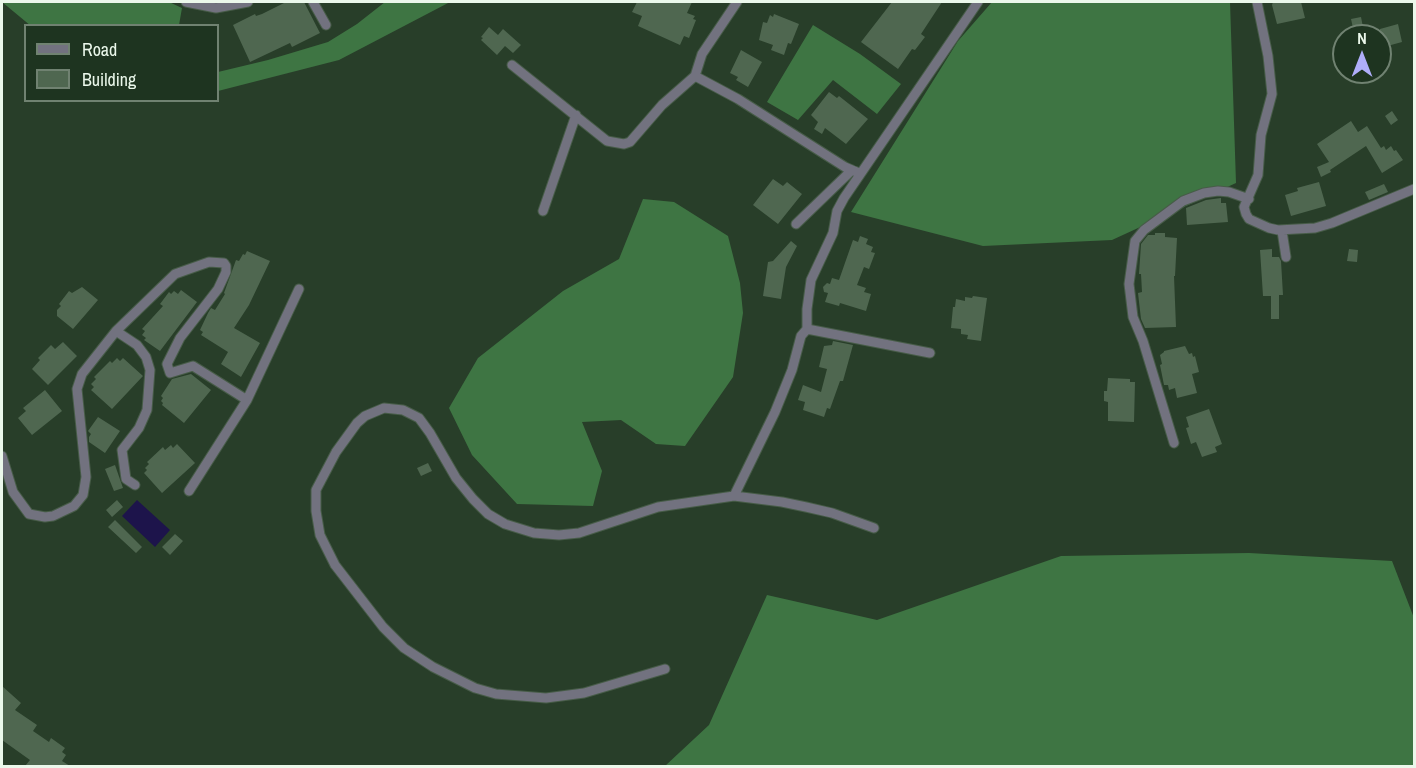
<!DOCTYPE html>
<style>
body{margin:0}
#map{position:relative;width:1416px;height:768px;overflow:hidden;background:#283e29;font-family:"Archivo Narrow",sans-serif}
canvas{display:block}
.frame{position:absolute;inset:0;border:3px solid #ebf8eb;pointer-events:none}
.legend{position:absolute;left:24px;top:24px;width:195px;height:78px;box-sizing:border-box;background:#1e3420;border:2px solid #708271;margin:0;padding:8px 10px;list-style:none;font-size:18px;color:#ebf8eb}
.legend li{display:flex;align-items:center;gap:12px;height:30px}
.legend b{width:30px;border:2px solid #708271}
.north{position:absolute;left:1332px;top:24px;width:60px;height:60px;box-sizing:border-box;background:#1e3420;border:2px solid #708271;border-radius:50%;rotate:0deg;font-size:16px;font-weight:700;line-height:24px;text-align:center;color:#ebf8eb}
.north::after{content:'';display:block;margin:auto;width:21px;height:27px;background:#afaefa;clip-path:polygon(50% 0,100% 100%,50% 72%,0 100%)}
</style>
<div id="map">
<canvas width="1416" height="768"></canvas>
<div class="frame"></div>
<ul class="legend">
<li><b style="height:8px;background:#72727f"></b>Road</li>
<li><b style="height:16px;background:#4f6750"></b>Building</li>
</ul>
<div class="north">N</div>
</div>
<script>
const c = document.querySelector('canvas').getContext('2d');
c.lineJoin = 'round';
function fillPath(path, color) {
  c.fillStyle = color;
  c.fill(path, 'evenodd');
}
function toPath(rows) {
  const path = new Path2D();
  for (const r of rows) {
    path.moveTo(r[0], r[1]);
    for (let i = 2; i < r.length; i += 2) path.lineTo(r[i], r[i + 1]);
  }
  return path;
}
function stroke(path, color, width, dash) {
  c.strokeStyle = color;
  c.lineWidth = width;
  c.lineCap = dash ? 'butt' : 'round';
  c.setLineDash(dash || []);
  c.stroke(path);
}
const forest = toPath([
 [2,2,169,2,182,8,179,25,31,26],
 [385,2,450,2,339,60,218,91,218,72,268,60,328,42,357,24],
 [992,2,1230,2,1236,183,1112,240,983,246,851,212,958,41],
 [813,25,860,54,901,84,877,114,833,80,798,120,767,102],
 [643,199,674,202,728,236,740,283,743,313,733,377,685,446,656,444,621,420,582,422,602,471,593,506,517,504,472,455,449,408,478,358,563,291,619,259],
 [1249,553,1392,561,1414,618,1414,766,665,766,709,725,767,595,877,620,1061,556]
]);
const water = toPath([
 [137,500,170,530,155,547,122,516]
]);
const building = toPath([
 [286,2,304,2,320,33,292,47,290,43,250,62,233,25,255,14,256,16,262,14],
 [637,2,692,2,687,13,695,16,693,19,696,20,689,38,684,36,680,45,638,26,642,16,632,12],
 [892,2,942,2,921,34,925,37,915,50,912,49,898,69,861,42],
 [1273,2,1301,2,1305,18,1277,24,1272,5],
 [774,14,799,24,791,44,788,43,784,55,771,50,773,45,759,40,763,22,767,23,770,15,773,17],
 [1361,17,1363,27,1353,28,1351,19],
 [1398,24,1402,42,1380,48,1380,29],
 [489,27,498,35,503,29,521,45,513,53,505,46,497,55,481,40,483,38,481,37],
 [741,50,762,62,748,87,736,80,738,77,730,73],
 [829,92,837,98,839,96,868,119,846,144,825,128,822,134,814,129,818,122,811,115],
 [1392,111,1398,120,1391,125,1385,116],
 [1351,121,1358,132,1367,126,1381,148,1384,146,1386,150,1391,146,1394,151,1396,150,1403,160,1382,173,1366,146,1330,170,1331,172,1321,177,1317,167,1329,162,1317,144],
 [773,179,783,186,787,182,802,194,778,224,753,205],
 [1319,182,1326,206,1291,216,1285,195,1298,191,1297,188],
 [1384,184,1388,192,1369,200,1365,192],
 [1221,198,1221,203,1226,203,1228,222,1187,225,1186,208,1206,200],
 [1155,233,1165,233,1165,237,1177,238,1175,276,1174,276,1176,327,1145,328,1141,319,1138,293,1142,292,1141,274,1139,274,1141,244,1148,235,1155,235],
 [860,236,868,239,866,244,873,247,871,252,875,253,869,269,864,267,857,285,866,288,864,292,871,294,866,311,840,303,839,306,825,302,828,293,824,292,823,287,827,283,830,284,832,278,839,280,853,240,858,242],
 [791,241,797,246,786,267,781,299,763,296,768,262,773,261],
 [1272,249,1272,257,1279,257,1281,261,1283,295,1279,295,1279,319,1271,319,1271,296,1263,296,1260,250],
 [1349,249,1358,250,1357,262,1347,261],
 [247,251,270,261,249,305,234,328,260,343,241,377,221,364,228,352,201,335,203,332,200,330,208,313,211,308,215,310,225,294,224,293,236,260,239,261,243,254,245,255],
 [82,287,98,300,73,329,57,316,57,310,61,306,59,304,69,291,72,293],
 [181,290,197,302,160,351,144,340,146,338,142,335,145,331,142,329,163,306,160,304,169,292,171,294,174,291,178,294],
 [973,296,987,298,981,341,967,339,968,335,961,334,961,329,951,328,953,307,955,307,956,299,965,301,965,297,972,298],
 [833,341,853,345,843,381,840,381,830,409,827,408,824,417,803,410,805,402,798,400,803,385,821,392,827,369,819,367,824,346,832,345],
 [63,342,77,356,48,385,32,369,40,360,38,358,51,345,55,349],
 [1185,346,1189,354,1192,353,1193,357,1195,356,1199,372,1192,374,1197,393,1177,398,1175,388,1169,390,1168,385,1164,385,1160,365,1162,364,1160,355,1164,352,1164,351],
 [117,358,120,361,123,358,143,376,112,409,91,390,94,387,91,384,96,379,94,377,110,361,112,363],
 [191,374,211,390,184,423,162,405,163,403,161,401,163,398,161,396,172,379],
 [1108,378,1130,379,1130,382,1135,382,1134,422,1108,421,1108,402,1104,401,1104,391,1107,391],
 [45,390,62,411,32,435,18,418,26,411,23,408],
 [1209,409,1222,444,1215,447,1217,452,1202,457,1196,442,1191,444,1186,428,1189,427,1186,417],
 [98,417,120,431,105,453,89,442,89,437,91,434,88,431],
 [177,444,195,463,162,493,144,473,147,470,145,468,149,464,147,462,163,447,165,450,171,445,173,448],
 [428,463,432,471,421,476,417,468],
 [115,465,123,488,114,491,105,469],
 [117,500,123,507,112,517,106,510],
 [115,520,142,547,136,553,108,527],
 [175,534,183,541,170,555,162,547],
 [2,686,21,703,15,710,37,725,33,731,49,742,51,738,65,748,62,752,66,755,62,761,70,766,25,766,30,760,2,740]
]);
const street = toPath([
 [186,2,216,8,248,2],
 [313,2,326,25],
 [1257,2,1268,56,1272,94,1261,135,1258,175,1244,207,1246,214,1249,219,1269,228,1278,230,1315,228,1332,223,1414,189],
 [512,65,607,141,624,144,630,142,662,105,695,76,702,54,737,2],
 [695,76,738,99,845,167,859,173],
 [543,211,576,115],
 [796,224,852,170],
 [1282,231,1286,257],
 [807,329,930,353],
 [116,331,137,345,146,357,150,370,147,410,139,428,122,450,126,479,135,485],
 [1174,443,1143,341,1133,317,1129,284,1135,241,1144,230,1183,201,1204,193,1218,191,1229,192,1249,199],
 [2,456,13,492,29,514,45,517,53,516,74,506,83,495,86,477,77,389,82,374,116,331,175,274,209,262,224,263,226,266,226,272,218,289,180,338,167,364,170,373,193,366,247,400],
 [189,491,247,400,299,289],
 [734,496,782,502,806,507,832,513,874,528],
 [665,669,584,693,546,698,496,694,475,688,433,667,404,648,383,627,335,565,320,535,316,511,316,490,336,452,357,423,365,416,384,408,403,410,419,418,430,433,456,478,473,499,488,514,505,524,534,533,559,535,579,533,658,507,734,496,775,412,792,370,801,336,807,329,807,309,811,280,833,233,837,211,844,198,978,2]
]);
fillPath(forest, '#3e7543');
fillPath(water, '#1d144b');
fillPath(building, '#4f6750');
stroke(street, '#475c48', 11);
stroke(street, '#72727f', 9);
</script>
